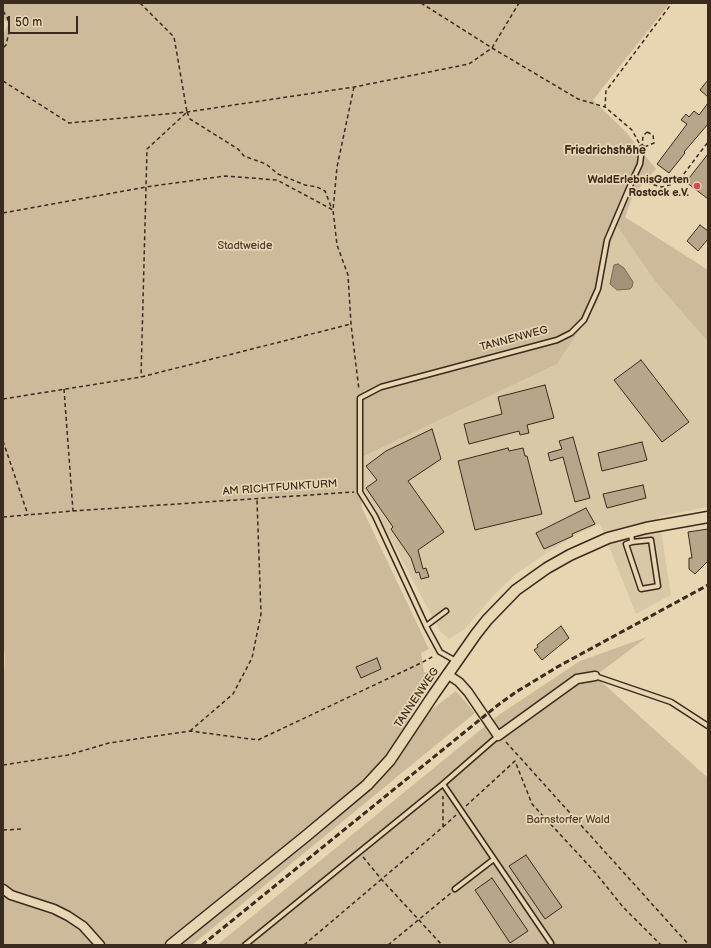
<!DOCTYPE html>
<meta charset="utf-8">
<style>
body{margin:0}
#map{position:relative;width:711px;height:948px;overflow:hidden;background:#e8d6b3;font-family:"Balsamiq Sans",sans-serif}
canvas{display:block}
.frame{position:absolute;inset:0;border:4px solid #3b2a1e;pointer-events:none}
.scale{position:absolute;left:8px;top:16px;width:70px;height:18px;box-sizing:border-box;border:2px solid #3b2a1e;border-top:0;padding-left:5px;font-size:12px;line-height:14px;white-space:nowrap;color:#3b2a1e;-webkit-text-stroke:3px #e8d6b3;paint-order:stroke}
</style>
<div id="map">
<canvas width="711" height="948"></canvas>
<div class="frame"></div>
<div class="scale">50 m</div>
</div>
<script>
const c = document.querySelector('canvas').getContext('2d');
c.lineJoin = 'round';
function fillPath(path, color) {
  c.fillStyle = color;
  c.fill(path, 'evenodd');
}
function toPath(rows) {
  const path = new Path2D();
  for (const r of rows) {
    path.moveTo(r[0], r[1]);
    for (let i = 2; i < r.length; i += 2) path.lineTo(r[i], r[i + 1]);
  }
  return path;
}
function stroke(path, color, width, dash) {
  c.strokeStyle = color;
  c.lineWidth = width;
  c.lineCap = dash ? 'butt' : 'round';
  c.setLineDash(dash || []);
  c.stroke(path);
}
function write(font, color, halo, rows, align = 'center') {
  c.font = font + ' "Balsamiq Sans",sans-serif';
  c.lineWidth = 3.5;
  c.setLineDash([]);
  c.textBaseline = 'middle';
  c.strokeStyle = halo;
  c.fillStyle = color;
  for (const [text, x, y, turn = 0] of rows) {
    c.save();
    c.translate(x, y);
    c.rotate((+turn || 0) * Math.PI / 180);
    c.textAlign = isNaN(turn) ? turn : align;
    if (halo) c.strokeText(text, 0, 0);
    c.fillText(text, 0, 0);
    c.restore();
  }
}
const built = toPath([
 [617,226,655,281,708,342,708,507,659,517,671,595,636,614,600,524,575,535,545,554,516,574,493,596,465,629,449,639,440,631,361,484,362,457,557,364,598,302,609,250]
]);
const green = toPath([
 [3,3,670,3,593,100,625,131,656,169,633,195,625,217,708,270,708,342,655,281,617,226,609,250,598,302,557,364,362,457,360,492,362,508,429,649,421,653,424,672,431,673,430,677,408,716,415,722,456,691,475,713,192,945,3,945,3,690,5,658,3,641,3,36,8,24,3,16],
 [647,637,595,676,708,778,708,945,217,945,500,714,580,661]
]);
const water = toPath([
 [618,264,624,268,633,282,632,287,630,289,617,290,610,284,614,265,618,264]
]);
const building = toPath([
 [708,80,708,97,700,90,708,80],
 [708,103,708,124,684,152,685,153,669,173,657,164,687,124,681,120,686,114,689,117,694,111,699,115,708,103],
 [708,154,708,199,686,182,708,154],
 [700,225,708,231,708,239,698,251,687,241,700,225],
 [641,360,689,422,662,442,614,380,641,360],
 [545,385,554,418,527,425,529,433,520,435,519,431,469,444,464,424,502,414,498,397,545,385],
 [432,429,441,459,408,481,444,532,418,550,423,569,426,568,429,577,421,579,419,572,416,573,411,558,391,529,393,527,366,488,377,480,366,466,386,451,432,429],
 [573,437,590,498,575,502,563,457,550,461,548,453,562,449,559,441,573,437],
 [642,442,647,460,602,471,598,453,642,442],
 [508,448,509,451,523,448,525,456,527,456,542,514,475,530,458,461,508,448],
 [643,485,646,498,607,508,603,494,643,485],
 [586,508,595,524,572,534,573,536,544,549,536,533,586,508],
 [708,529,708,561,695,574,689,569,689,558,692,558,688,532,708,529],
 [561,626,569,638,542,660,534,650,538,647,537,645,561,626],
 [377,658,381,669,361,678,356,667,377,658],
 [526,855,562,907,545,919,509,866,526,855],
 [492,878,528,931,510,943,475,890,492,878]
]);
const path = toPath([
 [140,3,174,37,187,112,147,149,141,377],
 [421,3,492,48,578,99,605,107],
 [3,11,7,17,9,24,9,32,6,45,3,48],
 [3,81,69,123,187,112,354,87,469,64,492,48,519,3],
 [354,87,337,167,333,210,337,245,348,275,351,324,359,390],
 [187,112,190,119,238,149,244,156,266,164,278,174,305,185,317,187,325,191,332,209],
 [647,132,653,135,654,143,642,148,643,136,647,132],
 [639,143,632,130,605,107,606,91,672,3],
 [640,181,662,187,673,184,680,179,708,142],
 [3,213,146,187,225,176,277,180,333,210],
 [64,389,73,511],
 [3,399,141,377,351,324],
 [3,441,28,515],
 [3,517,73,511,354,492],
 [190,731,233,694,252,658,261,614,257,500],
 [506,742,689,945],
 [3,765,68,755,109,743,190,731,258,740,421,663,434,656],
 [466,806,515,761,532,804,594,871,623,907,661,945],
 [443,827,456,815],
 [3,830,23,829],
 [363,857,382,880,442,945],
 [304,945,443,827,443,796],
 [388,945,451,893]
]);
const service = toPath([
 [631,532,632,542,626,544,641,589,658,586,651,540,632,542],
 [426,626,446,611],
 [456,661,440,652,426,626,375,516,360,492,360,398,381,387,557,340,571,333,584,320,598,289,607,240,633,179,640,164,642,148],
 [595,676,671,702,708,726],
 [443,784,551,943],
 [455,889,494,859],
 [245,945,443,784,498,736]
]);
const minor = toPath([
 [447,674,459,682,468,692,498,736,577,679,595,676],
 [3,889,11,895,54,909,68,916,83,926,100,945]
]);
const tertiary = toPath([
 [171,945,306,836,367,785,390,760,434,694,476,634,487,620,516,590,547,568,570,555,608,538,646,528,708,517]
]);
const rail = toPath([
 [202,945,498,705,516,692,559,666,708,585]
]);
const markers = [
 [697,186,4,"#d1495b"]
];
const poiNames = [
 ["WaldErlebnisGarten",689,180],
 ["Rostock e.V.",689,193]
];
const parkNames = [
 ["Stadtweide",245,246],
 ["Barnstorfer Wald",568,820]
];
const streetNames = [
 ["TANNENWEG",514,339,-15],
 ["AM RICHTFUNKTURM",280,488,-4],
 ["TANNENWEG",417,698,-56]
];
const neighbourhoodNames = [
 ["Friedrichshöhe",605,151]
];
fillPath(built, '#d9c8a6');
fillPath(green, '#ccba9b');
fillPath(water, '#a49278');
stroke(water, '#7a6854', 1);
fillPath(building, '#b7a689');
stroke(building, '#3b2a1e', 1);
stroke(service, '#3b2a1e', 7);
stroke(minor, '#3b2a1e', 11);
stroke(tertiary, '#3b2a1e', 13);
stroke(path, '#3b2a1e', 1.5, [4, 3]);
stroke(service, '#e8d6b3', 4);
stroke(minor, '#e8d6b3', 8);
stroke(tertiary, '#e8d6b3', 10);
stroke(rail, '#3b2a1e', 3, [6, 3]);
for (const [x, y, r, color] of markers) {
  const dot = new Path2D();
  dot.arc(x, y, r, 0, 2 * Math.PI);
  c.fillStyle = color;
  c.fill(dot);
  stroke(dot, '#e8d6b3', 1.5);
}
write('bold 11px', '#3b2a1e', '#e8d6b3', poiNames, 'right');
write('11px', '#514031', '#e8d6b3', parkNames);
write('11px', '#3b2a1e', '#e8d6b3', streetNames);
write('bold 12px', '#3b2a1e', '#e8d6b3', neighbourhoodNames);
</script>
